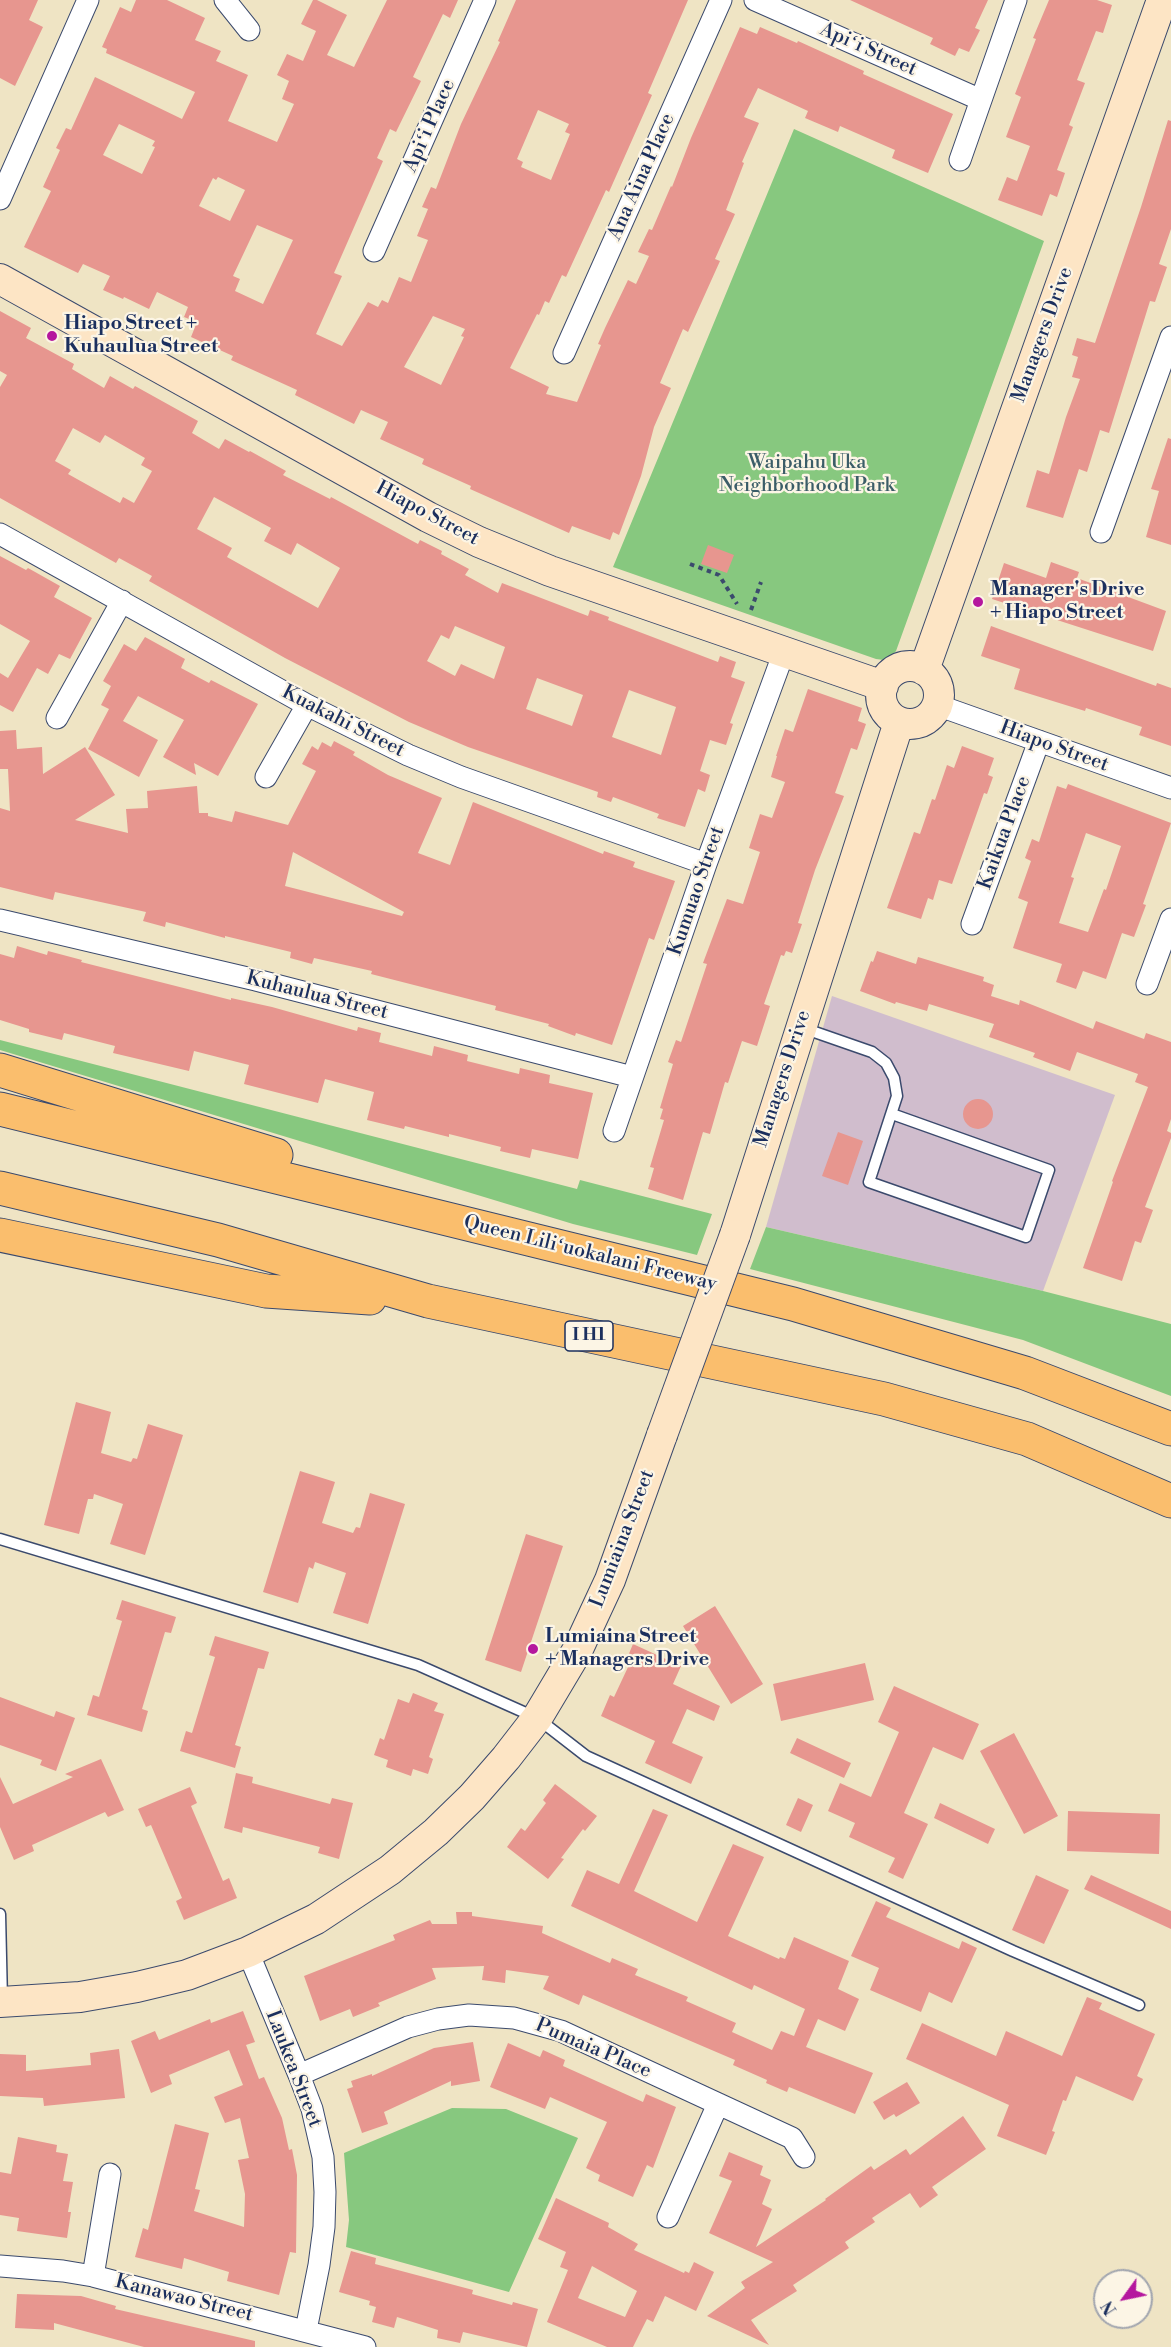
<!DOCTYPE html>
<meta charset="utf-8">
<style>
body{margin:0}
#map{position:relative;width:1171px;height:2347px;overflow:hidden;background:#efe4c4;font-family:"Libre Bodoni",serif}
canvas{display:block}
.north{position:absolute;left:1093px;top:2269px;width:60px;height:60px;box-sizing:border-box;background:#fcf5e5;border:2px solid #a2a6af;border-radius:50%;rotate:237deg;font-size:16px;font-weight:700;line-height:24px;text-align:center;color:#1b2f5e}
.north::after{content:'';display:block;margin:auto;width:21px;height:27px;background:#b5179e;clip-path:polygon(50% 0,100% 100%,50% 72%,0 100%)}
</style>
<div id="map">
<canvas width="1171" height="2347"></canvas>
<div class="north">N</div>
</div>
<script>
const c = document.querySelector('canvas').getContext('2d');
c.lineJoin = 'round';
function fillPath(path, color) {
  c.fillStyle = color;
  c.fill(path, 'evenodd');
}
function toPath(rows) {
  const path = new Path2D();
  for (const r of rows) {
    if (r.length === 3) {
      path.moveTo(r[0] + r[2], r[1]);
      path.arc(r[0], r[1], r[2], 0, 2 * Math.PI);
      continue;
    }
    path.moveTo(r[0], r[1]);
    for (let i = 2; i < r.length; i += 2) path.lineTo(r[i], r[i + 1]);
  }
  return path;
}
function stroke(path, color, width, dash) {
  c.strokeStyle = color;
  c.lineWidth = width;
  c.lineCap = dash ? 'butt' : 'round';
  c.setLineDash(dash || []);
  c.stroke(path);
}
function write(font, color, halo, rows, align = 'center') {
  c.font = font + ' "Libre Bodoni",serif';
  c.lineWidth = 4.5;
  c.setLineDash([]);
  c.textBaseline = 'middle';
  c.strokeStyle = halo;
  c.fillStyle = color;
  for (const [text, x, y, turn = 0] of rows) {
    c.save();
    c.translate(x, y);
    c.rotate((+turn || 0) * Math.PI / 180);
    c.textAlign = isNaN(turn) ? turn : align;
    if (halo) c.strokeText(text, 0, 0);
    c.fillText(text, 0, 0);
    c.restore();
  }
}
const industrial = toPath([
 [832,996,1115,1095,1043,1291,766,1227]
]);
const green = toPath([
 [794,129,1044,241,896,651,891,657,884,660,876,659,613,567],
 [0,1040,577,1189,580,1180,712,1214,697,1255,573,1224,0,1050],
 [766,1227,1043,1291,1171,1324,1171,1396,1023,1340,750,1269],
 [452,2108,506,2109,578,2138,509,2292,346,2247,349,2220,344,2153]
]);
const building = toPath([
 [0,0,38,0,29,20,43,27,15,86,0,78],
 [136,0,167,0,205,18,195,40,221,51,216,61,248,75,228,121,277,142,294,104,282,99,289,81,277,75,287,54,303,61,316,31,301,24,313,0,317,0,347,15,327,55,354,67,387,0,458,0,450,18,443,14,413,77,421,81,396,132,390,129,377,158,383,161,334,273,342,276,316,334,342,346,368,302,378,307,382,300,388,303,399,277,411,282,428,240,417,236,428,209,422,207,431,187,436,189,461,124,500,42,498,41,516,0,688,0,648,93,652,95,609,192,606,190,566,277,562,275,549,303,545,301,539,315,537,314,510,368,549,387,546,394,577,402,601,345,598,344,605,328,628,280,636,284,649,256,638,252,649,229,652,230,671,186,672,187,691,138,740,27,757,34,760,27,797,43,798,41,864,71,863,74,953,114,928,173,892,158,895,150,840,126,838,132,805,118,808,111,758,88,744,117,759,123,742,162,744,163,726,210,735,214,715,259,720,261,688,332,683,329,660,383,671,388,654,427,641,476,619,535,613,532,610,540,572,526,569,533,470,489,471,486,422,464,424,459,380,439,388,422,361,410,354,424,295,395,297,390,231,360,233,356,191,337,197,322,184,317,188,307,157,292,149,309,124,297,123,299,103,290,110,276,83,264,78,273,24,247,51,191,43,187,60,150,56,148,66,128,71,130,95,77,182,119,195,92,106,53,107,49,102,47,120,7,131,12],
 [538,110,569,124,565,132,570,134,551,180,521,167,523,162,517,159],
 [119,124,155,141,152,146,155,147,142,174,103,155],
 [218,177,245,190,230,221,199,206,213,178,216,180],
 [257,225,293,240,263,304,235,291,240,279,233,276],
 [433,316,465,329,461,336,464,337,441,385,404,367],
 [850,0,988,0,975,28,980,30,969,52,959,48,955,56,930,44,933,38],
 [1049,0,1097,0,1112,5,1103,33,1096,31,1077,80,1085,83,1069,125,1073,127,1057,170,1065,173,1057,197,1050,194,1042,216,998,200,1007,177,1017,181,1030,146,1006,137,1021,97,1015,94,1036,39,1033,38],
 [1168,120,1171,121,1171,229,1159,264,1167,267,1155,302,1150,301,1109,433,1100,430,1087,472,1079,469,1063,518,1026,507,1037,470,1049,474,1066,417,1080,379,1072,377,1078,357,1072,355,1077,338,1095,343,1141,207],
 [0,311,31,328,26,338,74,364,72,369,104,388,110,376,133,389,135,386,198,421,192,433,219,449,225,439,249,452,250,451,286,471,283,475,330,499,331,497,418,544,420,540,442,551,441,554,469,569,465,575,498,593,502,583,588,616,590,610,609,617,608,620,718,662,720,656,736,662,731,677,745,682,730,723,733,724,726,745,710,740,700,771,710,775,705,792,698,789,685,827,657,818,659,814,613,797,611,802,597,797,598,792,468,747,409,722,285,658,149,581,152,576,119,558,116,563,0,498,0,387,7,375,0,371],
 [73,428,100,443,105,435,145,458,141,465,152,471,134,503,123,497,120,503,68,474,71,470,55,461],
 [214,497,271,528,264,541,291,555,297,543,340,568,318,608,227,557,232,548,197,529],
 [455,626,505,647,494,679,461,664,455,676,427,661,441,635,449,639],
 [537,678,583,695,572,726,526,709],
 [629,690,676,707,661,755,612,737],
 [1168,438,1171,439,1171,545,1146,537,1159,491,1151,489],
 [708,545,734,555,727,573,701,564],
 [0,556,26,570,28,568,60,586,54,597,92,618,70,659,59,654,48,674,37,668,13,712,0,705,0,673,8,678,30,641,0,624],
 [1051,562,1079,572,1077,578,1166,611,1153,651,992,599,1004,563,1046,578],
 [991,626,1156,686,1157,683,1171,688,1171,746,1139,735,1142,727,1086,708,1085,711,1014,689,1020,669,981,656],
 [145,637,185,659,181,668,209,683,211,680,258,704,218,776,194,763,196,775,163,757,184,720,138,696,123,721,158,740,139,777,88,749,109,709,101,705,111,686,103,681,124,644,136,651],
 [808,689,862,708,858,721,866,724,857,750,851,748,835,793,844,796,815,870,798,923,802,924,792,953,786,951,784,956,781,955,764,1004,770,1006,757,1046,742,1041,728,1083,725,1082,710,1134,703,1132,683,1200,648,1189,654,1168,650,1167,664,1120,660,1119,663,1109,660,1108,673,1064,668,1062,676,1040,681,1042,707,964,703,963,727,899,743,904,760,852,749,848,760,814,772,818,785,782,771,777,777,756,776,756,785,729,793,732],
 [16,730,17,749,42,747,43,774,85,747,115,795,75,820,128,833,126,809,148,808,147,791,197,786,199,813,208,813,208,816,232,822,235,811,288,825,316,771,302,764,312,746,318,750,322,742,331,747,334,741,355,752,353,755,388,775,442,798,418,853,450,865,473,802,603,854,604,851,635,862,633,867,675,881,654,940,649,938,612,1045,576,1033,575,1036,548,1026,549,1024,495,1010,496,1006,371,974,372,971,314,958,312,964,290,958,291,952,225,936,225,938,166,922,165,927,143,921,146,912,55,892,53,900,0,887,0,808,10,811,8,769,0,769,0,731],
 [293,852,404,912,402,916,285,886],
 [962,746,994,758,988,775,993,777,987,794,984,793,952,884,939,880,933,900,928,898,921,919,887,908,914,832,920,834,932,799,935,800,947,765,954,768],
 [1068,784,1171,823,1143,904,1146,905,1134,937,1122,933,1106,979,1083,971,1076,989,1056,982,1062,964,1013,948,1028,902,1018,898,1031,861,1025,858,1032,839,1039,842,1057,786,1066,789],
 [1086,833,1121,846,1106,890,1104,889,1088,932,1059,923,1074,878,1071,877],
 [17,946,47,955,48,951,82,960,81,962,231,1000,231,998,272,1007,357,1031,358,1027,381,1033,379,1042,432,1056,434,1046,468,1055,467,1061,519,1074,520,1068,550,1075,549,1083,593,1093,578,1159,532,1149,530,1158,500,1151,501,1147,449,1134,449,1137,405,1126,404,1129,367,1120,374,1092,325,1079,318,1103,244,1084,249,1065,194,1051,189,1071,113,1053,115,1046,64,1033,62,1040,29,1032,29,1029,0,1020,0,954,14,958],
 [877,951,916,964,918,957,984,977,983,981,994,985,991,996,1019,1005,1020,1000,1093,1029,1096,1021,1144,1039,1146,1033,1171,1042,1171,1119,1167,1131,1171,1133,1171,1138,1145,1207,1153,1210,1141,1243,1135,1241,1122,1281,1083,1268,1113,1182,1112,1181,1148,1087,1135,1082,1138,1074,1077,1052,1070,1071,1033,1057,1035,1053,989,1037,994,1024,929,1004,927,1011,896,1002,895,1004,860,991,871,961,873,962],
 [978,1114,15],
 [838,1132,863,1141,848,1185,822,1176],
 [76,1402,111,1412,101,1453,131,1462,133,1458,137,1459,148,1424,183,1435,145,1555,110,1544,123,1504,94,1494,93,1499,88,1499,79,1534,44,1525],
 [300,1471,335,1482,322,1523,353,1533,356,1527,360,1528,370,1493,405,1504,368,1624,333,1613,346,1573,315,1562,313,1569,309,1567,298,1603,263,1592],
 [526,1534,563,1546,521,1672,485,1660],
 [122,1600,176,1617,171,1633,165,1632,142,1709,148,1711,142,1732,87,1715,93,1695,99,1697,122,1621,116,1619],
 [715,1606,763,1684,731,1704,683,1626],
 [215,1636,269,1652,264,1669,258,1668,235,1745,241,1747,235,1768,180,1751,186,1731,192,1733,215,1657,209,1655],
 [633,1644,681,1666,673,1684,720,1706,714,1721,687,1709,672,1743,703,1757,691,1784,645,1763,655,1741,601,1716,610,1695,614,1697,629,1665,625,1663],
 [865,1663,874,1700,781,1721,773,1684],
 [894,1686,979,1724,963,1760,933,1747,904,1813,928,1824,903,1879,888,1872,895,1858,849,1837,855,1823,828,1811,840,1783,871,1797,899,1732,878,1722],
 [413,1693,438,1703,434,1711,444,1714,429,1757,433,1759,428,1774,413,1769,411,1776,386,1767,388,1760,374,1755,380,1738,384,1740,398,1699,409,1703],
 [0,1697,54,1717,56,1711,75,1718,56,1771,40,1765,42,1760,0,1745],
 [1014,1733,1058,1816,1024,1834,980,1751],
 [797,1738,851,1763,844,1778,790,1753],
 [101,1759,124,1810,108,1817,105,1812,32,1845,34,1851,14,1860,0,1827,0,1777,13,1804,73,1777,65,1774],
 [236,1773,253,1777,252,1783,330,1804,332,1798,353,1803,339,1859,318,1853,320,1847,243,1827,242,1833,224,1828],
 [555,1784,597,1816,585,1831,583,1829,561,1858,564,1859,548,1879,507,1847,521,1828,525,1831,546,1803,543,1800],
 [190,1787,197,1803,191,1806,223,1881,229,1878,237,1898,184,1920,176,1901,182,1898,151,1825,146,1827,138,1809],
 [798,1798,813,1805,801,1832,786,1825],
 [940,1803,995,1829,988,1844,934,1818],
 [653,1809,668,1815,634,1891,697,1922,733,1844,764,1857,728,1936,779,1959,780,1957,785,1959,794,1937,849,1961,838,1989,859,1999,845,2031,818,2019,806,2047,873,2073,855,2114,789,2087,787,2092,766,2083,767,2080,733,2065,735,2060,583,1995,579,2005,543,1989,549,1976,506,1970,505,1983,482,1980,484,1966,432,1968,436,1979,378,2003,380,2006,353,2017,350,2009,320,2021,304,1976,395,1940,393,1935,430,1920,432,1924,457,1924,456,1912,472,1912,472,1916,543,1926,542,1933,610,1963,612,1958,638,1969,635,1975,688,1997,686,2001,736,2023,732,2032,772,2050,781,2031,794,2036,805,2009,754,1985,752,1990,571,1906,587,1870,619,1884],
 [1068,1811,1160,1814,1159,1854,1067,1851],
 [1036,1875,1069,1890,1044,1944,1012,1930],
 [1091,1875,1171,1911,1171,1929,1084,1889],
 [876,1901,891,1908,886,1917,959,1949,962,1941,977,1948,952,2003,929,1992,921,2012,870,1990,879,1968,851,1956],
 [1087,1997,1102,2003,1099,2009,1155,2034,1137,2076,1143,2079,1133,2101,1076,2076,1066,2101,1063,2100,1052,2131,1055,2132,1046,2155,997,2136,1009,2105,906,2059,922,2023,996,2056,1006,2031,1062,2056],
 [243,2011,255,2042,246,2045,259,2079,264,2077,282,2118,289,2150,292,2149,297,2175,296,2253,290,2252,279,2295,227,2281,229,2272,184,2258,182,2269,135,2257,143,2228,148,2230,175,2124,209,2133,195,2189,200,2190,194,2211,244,2227,245,2194,238,2160,249,2158,240,2118,225,2123,214,2097,243,2085,229,2050,169,2075,172,2084,151,2093,131,2041,155,2031,159,2040,210,2019,211,2023],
 [473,2042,480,2081,451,2086,451,2081,384,2112,388,2124,362,2133,347,2089,353,2087,351,2081,372,2074,372,2076,434,2048],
 [508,2043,540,2057,543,2050,565,2060,563,2066,643,2102,646,2094,676,2107,653,2168,647,2165,633,2197,598,2181,600,2175,586,2168,607,2122,550,2097,545,2109,490,2087],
 [119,2049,125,2098,44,2106,43,2098,0,2096,0,2054,26,2055,26,2071,91,2065,90,2053],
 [907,2082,920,2103,896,2117,894,2114,884,2120,873,2102],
 [963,2116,986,2149,932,2187,938,2195,920,2208,910,2193,872,2218,875,2222,845,2242,849,2248,793,2285,797,2291,751,2320,769,2345,707,2316,745,2288,741,2282,773,2262,709,2233,732,2181,719,2176,729,2152,763,2166,760,2175,771,2180,762,2204,772,2209,756,2247,826,2200,825,2199,871,2166,874,2170,906,2149,910,2155],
 [18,2137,57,2145,56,2152,68,2154,63,2181,73,2182,68,2212,71,2212,67,2238,17,2231,19,2218,0,2215,0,2172,11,2174],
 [556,2198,609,2223,608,2227,638,2244,634,2250,684,2273,685,2271,689,2273,694,2262,714,2272,696,2311,665,2296,653,2322,647,2319,633,2347,607,2347,547,2322,568,2270,560,2267,566,2252,538,2239],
 [592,2266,637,2291,625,2317,578,2298],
 [351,2251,376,2258,375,2264,473,2290,472,2294,512,2305,513,2302,538,2309,527,2347,463,2332,460,2343,437,2338,438,2330,397,2317,394,2328,372,2322,376,2307,369,2305,370,2301,339,2292],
 [17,2294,81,2296,116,2306,115,2309,255,2341,255,2347,144,2347,54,2323,54,2330,15,2328]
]);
const path = toPath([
 [690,564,719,575,737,604],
 [751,610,761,582]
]);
const lane = toPath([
 [803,1028,872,1052,886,1063,894,1078,897,1096,869,1182,1026,1237,1049,1170,892,1114],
 [0,1539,418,1665,537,1718,586,1756,1013,1951,1139,2005],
 [0,1914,2,2001]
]);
const street = toPath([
 [225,0,249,30],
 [755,0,981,100],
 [960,160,1016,0],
 [0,199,88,0],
 [374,251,485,0],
 [564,353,721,0],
 [1101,532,1171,337],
 [0,534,307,705,408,755,461,777,706,864],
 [937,705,1171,788],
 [57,718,122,601],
 [266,777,307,705],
 [0,920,256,980,632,1077],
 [972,924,1039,741],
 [1147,984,1171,919],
 [614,1131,706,864,784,652],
 [248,1952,299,2075,312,2109,323,2157,325,2192,324,2227,319,2265,306,2330],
 [299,2075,408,2027,438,2019,469,2015,514,2018,561,2031,792,2138,804,2157],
 [668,2217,718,2104],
 [0,2266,63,2271,93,2276,365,2347],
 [93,2276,110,2174]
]);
const secondary = toPath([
 [0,279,428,517,479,542,550,571,883,686],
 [910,695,29],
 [924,670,1162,0],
 [735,1235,899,722],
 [0,2002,80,1997,137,1987,187,1975,248,1952,316,1919,390,1870,436,1832,472,1797,506,1758,537,1718,577,1651,610,1580,662,1435]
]);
const highway = toPath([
 [0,1070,276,1155],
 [0,1109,793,1304,1025,1373,1171,1429],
 [0,1188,218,1240,428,1301,884,1399,1027,1439,1171,1501],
 [0,1235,266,1291,370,1298]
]);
const secondaryBridge = toPath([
 [662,1435,735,1235]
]);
const markers = [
 [52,336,6,"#b5179e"],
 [978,602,6,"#b5179e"],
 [533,1649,6,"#b5179e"]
];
const shields = [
 [589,1336,48]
];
const shieldNames = [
 ["I H1",589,1336]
];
const streetNames = [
 ["Apiʻi Street",868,50,24],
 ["Apiʻi Place",430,126,-66],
 ["Ana Aina Place",642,177,-66],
 ["Managers Drive",1043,335,-70],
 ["Hiapo Street",427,514,28],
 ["Kuakahi Street",343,722,27],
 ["Hiapo Street",1054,747,20],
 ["Kaikua Place",1005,833,-70],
 ["Kumuao Street",697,891,-71],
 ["Kuhaulua Street",317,996,14],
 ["Managers Drive",783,1079,-72],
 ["Queen Liliʻuokalani Freeway",590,1254,14],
 ["Lumiaina Street",623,1539,-69],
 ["Pumaia Place",593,2049,23],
 ["Laukea Street",293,2069,69],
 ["Kanawao Street",184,2299,14]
];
const poiNames = [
 ["Hiapo Street +",64,324],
 ["Kuhaulua Street",64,347],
 ["Manager's Drive",990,590],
 ["+ Hiapo Street",990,613],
 ["Lumiaina Street",545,1637],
 ["+ Managers Drive",545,1660]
];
const parkNames = [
 ["Waipahu Uka",807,463],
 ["Neighborhood Park",807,486]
];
fillPath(industrial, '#d0bdcd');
fillPath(green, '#87c87f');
fillPath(building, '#e7968f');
stroke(lane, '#3b4a6d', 13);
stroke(street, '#3b4a6d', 23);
stroke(secondary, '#3b4a6d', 32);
stroke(highway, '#3b4a6d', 35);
stroke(path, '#3b4a6d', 4, [4.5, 4.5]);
stroke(lane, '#fff', 10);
stroke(street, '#fff', 21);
stroke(secondary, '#fde5c5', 30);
stroke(highway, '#fabe6d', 33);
stroke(secondaryBridge, '#3b4a6d', 32, []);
stroke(secondaryBridge, '#fde5c5', 30);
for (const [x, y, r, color] of markers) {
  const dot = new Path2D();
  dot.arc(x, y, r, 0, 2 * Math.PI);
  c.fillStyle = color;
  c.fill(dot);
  stroke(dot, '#fcf5e5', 2);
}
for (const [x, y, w] of shields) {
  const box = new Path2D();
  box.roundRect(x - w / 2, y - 15, w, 30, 4.5);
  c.fillStyle = '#fcf5e5';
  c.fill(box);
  stroke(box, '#1b2f5e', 1.5);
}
write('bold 18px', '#1b2f5e', null, shieldNames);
write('20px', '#1b2f5e', '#fcf5e5', streetNames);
write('bold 20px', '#1b2f5e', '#fcf5e5', poiNames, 'left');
write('20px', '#3b5d68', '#fcf5e5', parkNames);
</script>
